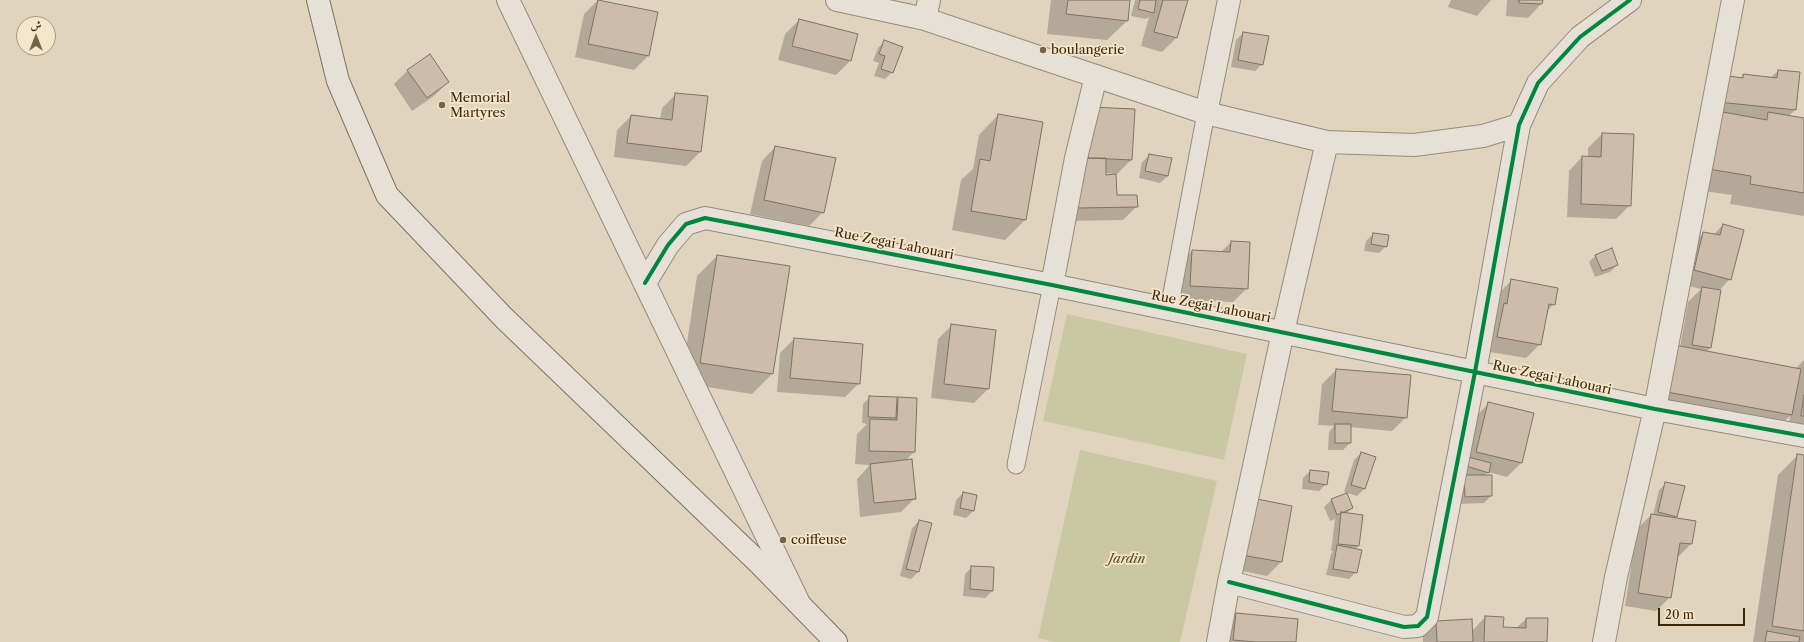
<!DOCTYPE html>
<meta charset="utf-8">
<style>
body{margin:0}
#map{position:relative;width:1804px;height:642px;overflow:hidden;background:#e1d4bf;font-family:"Libre Caslon Text",Amiri,serif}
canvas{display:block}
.north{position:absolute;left:16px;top:16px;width:40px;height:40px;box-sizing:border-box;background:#f4e5cd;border:1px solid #ab997d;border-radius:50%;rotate:0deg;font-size:11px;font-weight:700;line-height:16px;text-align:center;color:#3e2704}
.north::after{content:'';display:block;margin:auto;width:14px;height:18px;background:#776445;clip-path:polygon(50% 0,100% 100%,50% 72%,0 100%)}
.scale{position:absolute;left:1658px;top:608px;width:87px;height:18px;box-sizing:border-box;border:2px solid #3e2704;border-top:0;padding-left:5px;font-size:12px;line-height:14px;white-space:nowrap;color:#3e2704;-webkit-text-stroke:3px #f4e5cd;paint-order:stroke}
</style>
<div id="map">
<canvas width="1804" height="642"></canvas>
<div class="north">ش</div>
<div class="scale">20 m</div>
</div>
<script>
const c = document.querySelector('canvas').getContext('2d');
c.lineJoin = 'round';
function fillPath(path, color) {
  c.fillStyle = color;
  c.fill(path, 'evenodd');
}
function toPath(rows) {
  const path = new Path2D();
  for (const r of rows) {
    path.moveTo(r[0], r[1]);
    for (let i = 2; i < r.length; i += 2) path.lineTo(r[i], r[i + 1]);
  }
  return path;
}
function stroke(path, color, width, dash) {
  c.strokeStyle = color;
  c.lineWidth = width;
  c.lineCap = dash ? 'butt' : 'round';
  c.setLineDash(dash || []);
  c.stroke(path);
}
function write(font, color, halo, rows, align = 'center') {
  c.font = font + ' "Libre Caslon Text",serif';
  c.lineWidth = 3.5;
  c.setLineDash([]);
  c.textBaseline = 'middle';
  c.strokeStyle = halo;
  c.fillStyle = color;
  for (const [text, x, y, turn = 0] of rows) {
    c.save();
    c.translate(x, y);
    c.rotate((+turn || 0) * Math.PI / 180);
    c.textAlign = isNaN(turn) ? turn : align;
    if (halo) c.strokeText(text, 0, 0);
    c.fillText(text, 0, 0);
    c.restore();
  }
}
const green = toPath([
 [1067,314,1247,354,1224,460,1043,421],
 [1080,450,1217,481,1180,642,1054,642,1038,638]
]);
const shadow = toPath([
 [598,0,648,56,634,70,575,57,584,14],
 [1051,0,1129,0,1127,21,1107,40,1047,34],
 [1135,0,1187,0,1176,38,1162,52,1141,46,1149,17,1146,19,1131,16],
 [1451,0,1491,0,1477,16,1448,7],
 [1507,0,1542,0,1541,4,1528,18,1506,16],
 [799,20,857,35,850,61,836,75,778,60,785,34],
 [1243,33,1262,64,1255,71,1231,67,1236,40],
 [885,41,892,72,885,79,874,76,879,63,873,61,878,48],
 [408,70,448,82,434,96,412,111,394,84],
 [1778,71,1799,73,1795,110,1789,116,1804,119,1804,216,1730,204,1732,195,1689,189,1698,132,1743,75,1770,78],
 [676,94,700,152,686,166,614,157,617,130,631,116,660,120,662,108],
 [1134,110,1131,160,1117,174,1105,173,1105,176,1116,197,1137,206,1123,220,1064,221,1063,173],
 [998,115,1042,123,1025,220,1005,240,952,230,961,180,973,169,979,135],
 [1602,134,1630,205,1616,219,1567,217,1569,171,1582,157,1588,157,1588,148],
 [775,147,823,212,809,226,750,214,762,161],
 [1150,155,1168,176,1160,183,1139,178,1142,162],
 [1723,225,1730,279,1719,291,1710,348,1706,352,1795,369,1804,360,1804,432,1788,430,1790,416,1771,434,1648,412,1680,347,1688,302,1701,289,1680,284,1690,247,1704,233,1713,235],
 [1373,234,1386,246,1379,253,1364,251,1366,241],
 [1231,242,1247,288,1233,302,1177,300,1178,265,1192,251,1221,252],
 [1596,255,1617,265,1610,272,1595,277,1589,262],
 [717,256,789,267,772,374,752,394,681,383,697,276],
 [1512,280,1554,304,1547,311,1540,344,1526,358,1484,351,1498,294],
 [952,325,988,389,974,403,931,398,938,339],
 [794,339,859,383,845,397,777,392,780,353],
 [1336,370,1406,417,1392,431,1350,427,1350,443,1343,450,1328,450,1329,432,1334,426,1318,425,1322,384],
 [870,397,896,402,899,398,914,452,905,461,915,498,901,512,860,517,857,479,870,465,855,464,857,434,867,424,862,423,863,404],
 [1489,403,1521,463,1507,477,1488,472,1484,476,1491,496,1484,503,1458,504,1475,417],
 [1361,453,1364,489,1357,496,1344,492,1354,460],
 [1798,455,1804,456,1804,642,1753,642,1778,475],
 [1310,471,1326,484,1319,491,1302,489,1303,478],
 [1666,483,1676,516,1674,518,1695,522,1691,544,1677,558,1670,597,1656,611,1625,606,1637,529,1651,515,1653,515,1659,490],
 [963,493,976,496,973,511,966,518,953,515,956,500],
 [1331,500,1352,508,1346,514,1362,516,1358,546,1355,550,1356,572,1349,579,1326,575,1331,554,1333,551,1331,551,1335,519,1330,521,1324,507],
 [1238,513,1281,562,1267,576,1228,568],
 [919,521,931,524,918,572,911,579,900,576,912,528],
 [972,567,992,591,985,598,963,596,965,574],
 [1236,614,1295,642,1221,642,1222,628],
 [1485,617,1502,628,1516,628,1526,619,1546,642,1423,642,1423,636,1437,622,1472,631]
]);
const building = toPath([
 [598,0,658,12,649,56,588,44,598,0],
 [1068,0,1130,0,1128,21,1066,14,1068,0],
 [1140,0,1156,0,1154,13,1138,9,1140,0],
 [1163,0,1188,0,1177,38,1154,32,1163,0],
 [1519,0,1543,0,1542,4,1519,3,1519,0],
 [799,19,858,34,851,61,792,46,799,19],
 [1243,32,1269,36,1263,65,1238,60,1243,32],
 [884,40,903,47,893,73,881,69,885,56,879,54,884,40],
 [430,54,449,82,427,98,407,70,430,54],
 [1778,70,1800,72,1796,110,1718,102,1721,75,1743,78,1743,74,1777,78,1778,70],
 [675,93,708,96,701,152,627,143,631,115,672,120,675,93],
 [1090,107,1135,109,1132,160,1088,158,1090,107],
 [1717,111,1767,120,1768,112,1804,118,1804,193,1750,184,1751,176,1708,169,1717,111],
 [998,114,1043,122,1026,220,971,211,980,159,990,161,998,114],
 [1602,133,1634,134,1631,206,1581,204,1582,156,1601,157,1602,133],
 [775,146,836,158,824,213,764,200,775,146],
 [1149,154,1172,158,1168,176,1145,171,1149,154],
 [1077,158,1106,158,1106,175,1116,174,1117,195,1137,195,1138,207,1078,208,1077,158],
 [1723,224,1744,230,1731,280,1694,270,1703,232,1720,235,1723,224],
 [1373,233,1389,235,1387,247,1371,244,1373,233],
 [1231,241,1250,242,1248,289,1190,286,1192,250,1230,252,1231,241],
 [1612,248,1618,265,1602,271,1595,255,1612,248],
 [717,255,790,266,773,374,700,363,717,255],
 [1511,279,1558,288,1555,305,1549,304,1541,345,1497,337,1504,303,1507,304,1511,279],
 [1702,287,1721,290,1711,348,1692,345,1702,287],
 [951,324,996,330,989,389,944,384,951,324],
 [794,338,863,344,860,384,790,378,794,338],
 [1675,345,1801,369,1792,415,1667,392,1675,345],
 [1336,369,1411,375,1407,418,1332,411,1336,369],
 [1804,395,1804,416,1801,416,1804,395],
 [869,396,897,397,896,418,868,417,869,396],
 [898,397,917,398,915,452,869,451,870,419,897,420,898,397],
 [1488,402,1534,413,1522,463,1476,452,1488,402],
 [1335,424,1351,424,1351,443,1335,443,1335,424],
 [1361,452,1376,457,1365,489,1351,485,1361,452],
 [1797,454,1804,455,1804,631,1772,626,1797,454],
 [1468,457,1491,463,1489,473,1466,466,1468,457],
 [912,459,916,499,874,503,870,464,912,459],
 [1310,470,1329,472,1327,485,1309,482,1310,470],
 [1464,475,1492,475,1492,496,1465,497,1464,475],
 [1665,482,1685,486,1677,517,1658,512,1665,482],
 [963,492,977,495,974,511,960,508,963,492],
 [1347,493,1353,508,1337,515,1331,499,1347,493],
 [1252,498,1292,506,1282,562,1241,555,1252,498],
 [1341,512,1363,515,1359,546,1338,544,1341,512],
 [1651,514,1696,521,1692,544,1680,543,1671,598,1638,593,1651,514],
 [919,520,932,523,919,572,906,569,919,520],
 [1337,545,1362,550,1357,573,1333,569,1337,545],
 [971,566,994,567,993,591,970,589,971,566],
 [1236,613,1298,619,1296,642,1255,642,1233,640,1236,613],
 [1485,616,1504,617,1503,627,1526,628,1526,618,1548,618,1547,642,1484,642,1485,616],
 [1472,619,1473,642,1437,642,1436,621,1472,619],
 [1767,631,1800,637,1799,642,1765,642,1767,631]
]);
const service = toPath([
 [1169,309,1206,113],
 [1016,465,1052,285]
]);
const minor = toPath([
 [508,0,798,601],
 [837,0,925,19,1206,113,1327,142,1414,145,1483,136,1519,125],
 [925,19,929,0],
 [1206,113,1229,0],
 [645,283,668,245,686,224,705,218,1052,285,1655,409,1804,436],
 [1052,285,1076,158,1096,76],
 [1229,582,1404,627,1418,626,1427,617,1475,372,1519,125,1538,83,1580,37,1630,0],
 [1218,642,1229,582,1283,332,1327,142],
 [1604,642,1616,577,1655,409,1733,0]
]);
const secondary = toPath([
 [318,0,338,81,387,195,504,318,759,563,836,642]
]);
const cycleway = toPath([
 [645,283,668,245,686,224,705,218,1052,285,1655,409,1804,436],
 [1229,582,1404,627,1418,626,1427,617,1475,372,1519,125,1538,83,1580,37,1630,0]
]);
const markers = [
 [1043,50,4,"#776445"],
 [442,105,4,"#776445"],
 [783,540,4,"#776445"]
];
const poiNames = [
 ["boulangerie",1051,50],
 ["Memorial",450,98],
 ["Martyres",450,113],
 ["coiffeuse",791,540]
];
const streetNames = [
 ["Rue Zegai Lahouari",894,244,11],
 ["Rue Zegai Lahouari",1211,307,11],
 ["Rue Zegai Lahouari",1552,378,12]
];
const parkNames = [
 ["Jardin",1127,559]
];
fillPath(green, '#cac8a3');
fillPath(shadow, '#0003');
fillPath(building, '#cdbcaa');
stroke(building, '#7d7363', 1);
stroke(service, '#958b7b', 19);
stroke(minor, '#958b7b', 24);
stroke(secondary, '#7d7363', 24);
stroke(service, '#e6e0d6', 17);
stroke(minor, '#e6e0d6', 22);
stroke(secondary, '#e6e0d6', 22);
stroke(cycleway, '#00873e', 4);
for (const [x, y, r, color] of markers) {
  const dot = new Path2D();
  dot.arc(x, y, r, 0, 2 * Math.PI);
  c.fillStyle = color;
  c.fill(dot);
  stroke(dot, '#f4e5cd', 1.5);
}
write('13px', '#3e2704', '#f4e5cd', poiNames, 'left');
write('13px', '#3e2704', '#f4e5cd', streetNames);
write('italic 13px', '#5c4d26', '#f4e5cd', parkNames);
</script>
